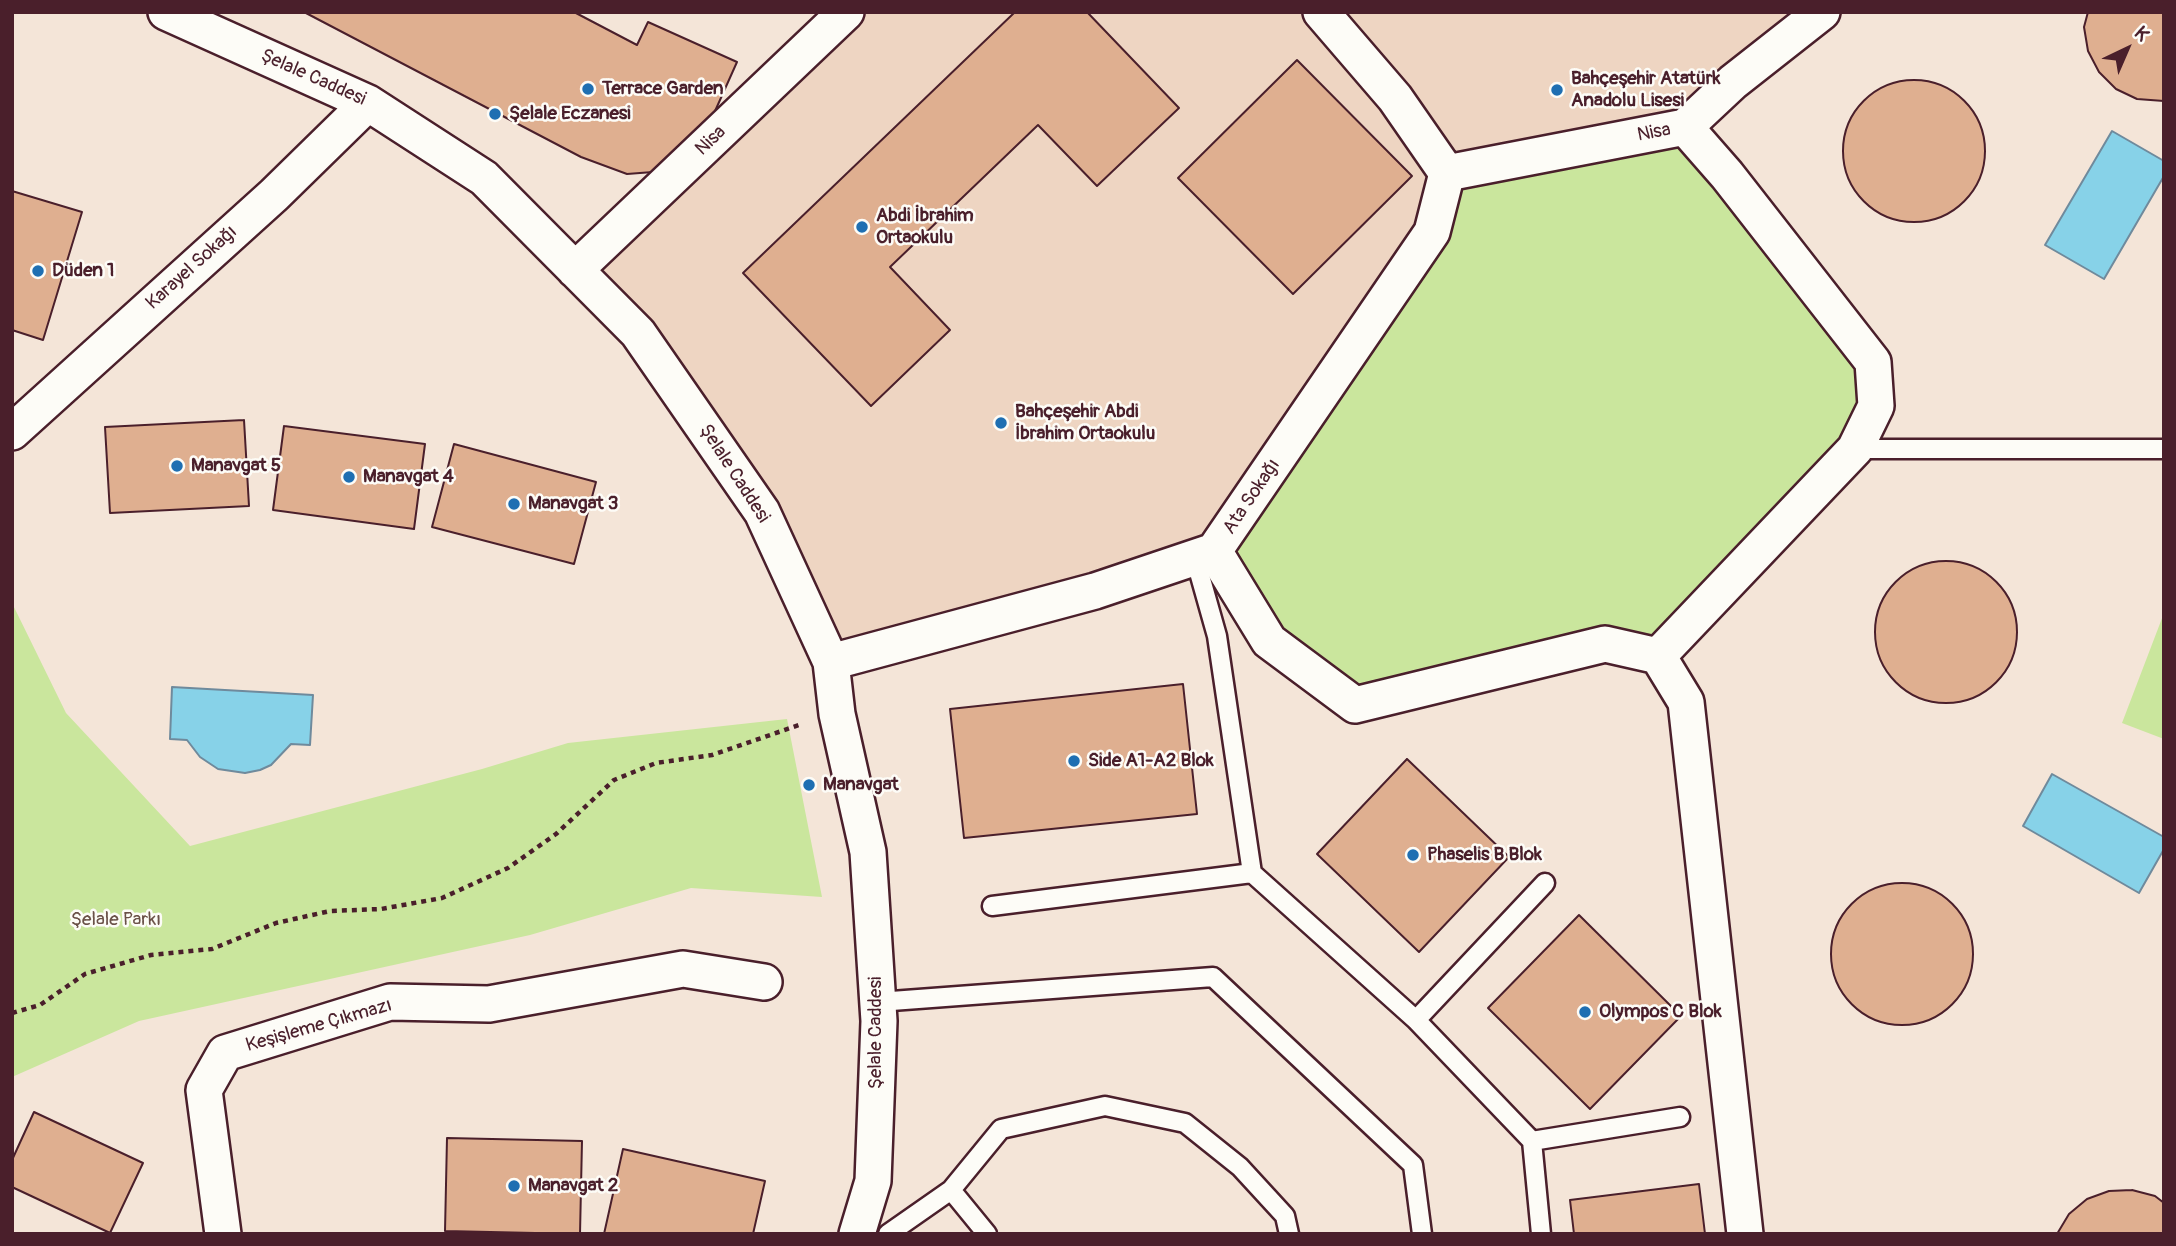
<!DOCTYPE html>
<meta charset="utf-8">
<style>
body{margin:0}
#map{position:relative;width:2176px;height:1246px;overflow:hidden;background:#f4e5d8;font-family:Pangolin,sans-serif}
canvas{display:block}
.frame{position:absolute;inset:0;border:14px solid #4a1f2b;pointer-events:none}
.north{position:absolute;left:2092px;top:14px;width:70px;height:70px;-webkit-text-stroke:5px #fdfcf7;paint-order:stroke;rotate:44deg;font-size:19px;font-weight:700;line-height:28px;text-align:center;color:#4a1f2b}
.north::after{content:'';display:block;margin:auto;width:24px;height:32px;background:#4a1f2b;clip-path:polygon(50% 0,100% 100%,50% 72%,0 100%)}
</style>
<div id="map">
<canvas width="2176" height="1246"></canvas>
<div class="frame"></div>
<div class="north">K</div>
</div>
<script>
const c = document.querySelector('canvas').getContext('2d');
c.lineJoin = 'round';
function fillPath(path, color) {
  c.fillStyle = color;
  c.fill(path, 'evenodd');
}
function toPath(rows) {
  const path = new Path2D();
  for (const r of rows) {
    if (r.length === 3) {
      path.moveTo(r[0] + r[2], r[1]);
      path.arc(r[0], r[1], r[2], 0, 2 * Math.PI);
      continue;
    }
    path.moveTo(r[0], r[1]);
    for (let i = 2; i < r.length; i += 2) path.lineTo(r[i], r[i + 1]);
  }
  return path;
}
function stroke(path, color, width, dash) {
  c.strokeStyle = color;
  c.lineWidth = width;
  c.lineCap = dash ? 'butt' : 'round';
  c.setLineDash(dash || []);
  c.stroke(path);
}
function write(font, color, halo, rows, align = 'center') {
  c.font = font + ' Pangolin,sans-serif';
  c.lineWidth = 5;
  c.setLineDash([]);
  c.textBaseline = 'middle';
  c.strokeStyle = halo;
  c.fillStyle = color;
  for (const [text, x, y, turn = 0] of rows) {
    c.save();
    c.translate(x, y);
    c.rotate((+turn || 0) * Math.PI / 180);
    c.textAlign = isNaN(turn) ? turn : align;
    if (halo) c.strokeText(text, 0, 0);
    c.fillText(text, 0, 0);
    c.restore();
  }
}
const built = toPath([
 [846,12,1822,12,1685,127,1432,232,1214,551,831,662,762,512,575,270]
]);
const green = toPath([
 [1685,127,1873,362,1876,406,1658,656,1605,644,1355,705,1269,641,1214,551,1432,232,1447,173],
 [12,603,66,713,190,846,482,769,568,743,787,719,822,897,691,888,530,935,139,1021,12,1077],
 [2164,613,2164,739,2122,723]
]);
const water = toPath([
 [2112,131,2164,161,2164,176,2104,279,2045,245,2112,131],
 [172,687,313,695,310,745,291,744,271,765,260,770,245,773,218,769,200,757,187,740,170,739,172,687],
 [2052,774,2164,837,2164,849,2139,893,2023,826,2052,774]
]);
const building = toPath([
 [304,12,574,12,637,45,648,22,737,62,707,129,653,172,627,174,581,157,304,12],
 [1015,12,1087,12,1179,108,1097,186,1038,125,890,267,950,330,871,406,743,273,1015,12],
 [2088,12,2164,12,2164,101,2137,99,2116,89,2099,72,2088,51,2084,27,2088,12],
 [1297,60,1412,176,1293,294,1178,178,1297,60],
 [1914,151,71],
 [12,191,82,212,43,340,12,330,12,191],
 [244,420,249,506,110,513,105,427,244,420],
 [284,426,425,444,414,529,273,510,284,426],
 [454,444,596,482,574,564,432,527,454,444],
 [1946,632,71],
 [1183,684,1197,814,964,838,950,709,1183,684],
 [1407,759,1509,857,1419,952,1317,854,1407,759],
 [1902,954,71],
 [1579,915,1681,1016,1590,1109,1488,1008,1579,915],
 [34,1112,143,1163,110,1233,12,1187,12,1160,34,1112],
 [447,1138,582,1141,580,1234,445,1231,447,1138],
 [623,1149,765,1181,753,1234,604,1234,623,1149],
 [1699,1184,1705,1234,1574,1234,1570,1200,1699,1184],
 [2132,1190,2155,1196,2164,1203,2164,1234,2057,1234,2069,1214,2087,1199,2109,1191,2132,1190]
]);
const path = toPath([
 [12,1013,40,1005,85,974,151,955,212,949,276,923,330,911,381,909,442,898,508,868,556,834,614,780,656,763,712,755,802,724]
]);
const lane = toPath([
 [1855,449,2164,449],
 [1195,558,1217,636,1252,873],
 [992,906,1252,873,1416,1020,1532,1141,1541,1234],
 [878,1002,1213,977,1413,1165,1422,1234],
 [1416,1020,1545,883],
 [1532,1141,1680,1117],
 [951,1190,987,1234],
 [888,1234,951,1190,1001,1129,1105,1106,1185,1123,1240,1167,1285,1216,1289,1234]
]);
const street = toPath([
 [166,12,368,103,484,178,638,333,762,512,831,662,837,714,868,852,879,1021,873,1181,857,1234],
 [1321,12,1395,98,1447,173],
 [1447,173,1685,127,1733,82,1822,12],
 [575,270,846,12],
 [12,432,274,195,368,103],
 [1214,551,1269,641,1355,705,1605,644,1658,656,1686,702,1745,1234],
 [1658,656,1855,449,1876,406,1873,362,1727,175,1685,127],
 [831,662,1095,591,1214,551,1432,232,1447,173],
 [223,1234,204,1090,225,1053,390,1002,489,1004,683,969,764,982]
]);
const markers = [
 [588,89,7,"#1f6fb2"],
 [1557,90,7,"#1f6fb2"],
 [495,114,7,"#1f6fb2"],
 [862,227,7,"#1f6fb2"],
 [38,271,7,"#1f6fb2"],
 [1001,423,7,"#1f6fb2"],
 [177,466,7,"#1f6fb2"],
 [349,477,7,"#1f6fb2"],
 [514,504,7,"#1f6fb2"],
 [1074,761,7,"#1f6fb2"],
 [809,785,7,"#1f6fb2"],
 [1413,855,7,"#1f6fb2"],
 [1585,1012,7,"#1f6fb2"],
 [514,1186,7,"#1f6fb2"]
];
const streetNames = [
 ["Şelale Caddesi",313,78,24],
 ["Nisa",1654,133,-11],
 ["Nisa",711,141,-44],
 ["Karayel Sokağı",192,268,-42],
 ["Şelale Caddesi",734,474,57],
 ["Ata Sokağı",1252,497,-56],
 ["Keşişleme Çıkmazı",319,1026,-16],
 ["Şelale Caddesi",876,1033,-90]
];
const poiNames = [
 ["Bahçeşehir Atatürk",1571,79],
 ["Anadolu Lisesi",1571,101],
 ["Terrace Garden",602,89],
 ["Şelale Eczanesi",509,114],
 ["Abdi İbrahim",876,216],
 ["Ortaokulu",876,238],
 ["Düden 1",52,271],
 ["Bahçeşehir Abdi",1015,412],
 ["İbrahim Ortaokulu",1015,434],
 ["Manavgat 5",191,466],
 ["Manavgat 4",363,477],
 ["Manavgat 3",528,504],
 ["Side A1-A2 Blok",1088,761],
 ["Manavgat",823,785],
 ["Phaselis B Blok",1427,855],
 ["Olympos C Blok",1599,1012],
 ["Manavgat 2",528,1186]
];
const parkNames = [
 ["Şelale Parkı",116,920]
];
fillPath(built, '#eed5c2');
fillPath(green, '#cae69d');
fillPath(water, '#87d2e8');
stroke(water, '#6f8a9c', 2);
fillPath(building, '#dfaf90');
stroke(building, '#4a1f2b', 2);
stroke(lane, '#4a1f2b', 23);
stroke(street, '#4a1f2b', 40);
stroke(path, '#4a1f2b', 4.5, [5, 5]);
stroke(lane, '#fdfcf7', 18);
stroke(street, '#fdfcf7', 35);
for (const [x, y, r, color] of markers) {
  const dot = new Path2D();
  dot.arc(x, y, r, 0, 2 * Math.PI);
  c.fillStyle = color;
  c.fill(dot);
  stroke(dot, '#fdfcf7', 2.5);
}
write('19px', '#4a1f2b', '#fdfcf7', streetNames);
write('bold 19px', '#4a1f2b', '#fdfcf7', poiNames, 'left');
write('19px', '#6a5148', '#fdfcf7', parkNames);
</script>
